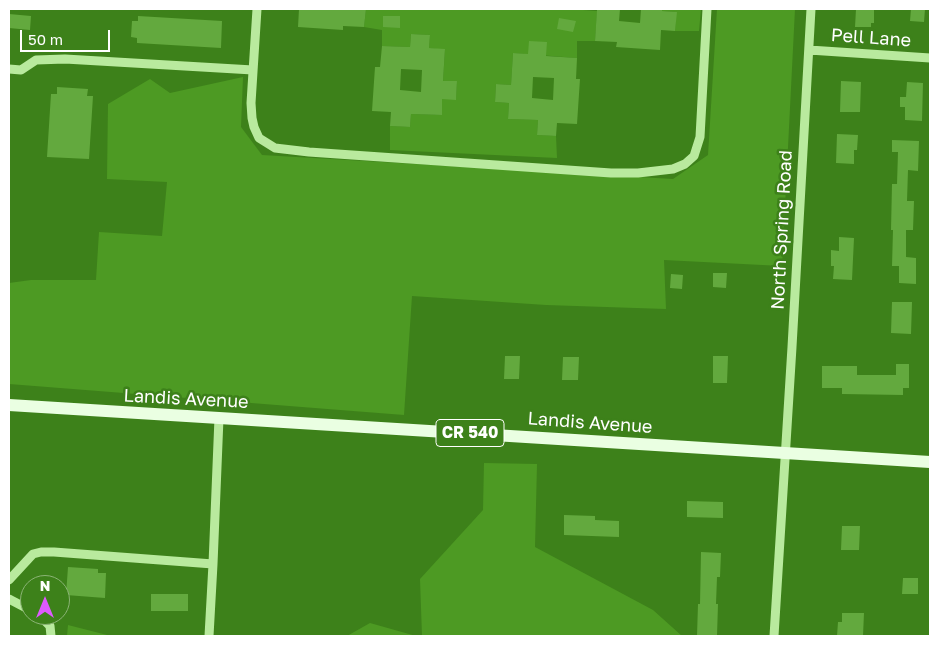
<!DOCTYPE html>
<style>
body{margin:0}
#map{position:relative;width:939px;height:645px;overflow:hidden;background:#3d811a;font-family:"Golos Text",sans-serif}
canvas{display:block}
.frame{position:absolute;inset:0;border:10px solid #fff;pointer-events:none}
.north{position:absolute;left:20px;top:575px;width:50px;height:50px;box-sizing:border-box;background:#3d811a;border:1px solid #8bb376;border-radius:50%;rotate:0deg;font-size:14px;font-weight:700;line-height:20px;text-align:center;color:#fff}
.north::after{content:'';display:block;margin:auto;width:18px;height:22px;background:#de5afd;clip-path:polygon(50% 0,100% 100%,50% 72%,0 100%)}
.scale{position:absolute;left:20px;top:30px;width:90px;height:22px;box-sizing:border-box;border:2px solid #fff;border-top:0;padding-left:6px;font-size:15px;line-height:18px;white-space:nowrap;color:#fff;-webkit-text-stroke:4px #3d811a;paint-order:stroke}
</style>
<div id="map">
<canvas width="939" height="645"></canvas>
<div class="frame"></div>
<div class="north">N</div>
<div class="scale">50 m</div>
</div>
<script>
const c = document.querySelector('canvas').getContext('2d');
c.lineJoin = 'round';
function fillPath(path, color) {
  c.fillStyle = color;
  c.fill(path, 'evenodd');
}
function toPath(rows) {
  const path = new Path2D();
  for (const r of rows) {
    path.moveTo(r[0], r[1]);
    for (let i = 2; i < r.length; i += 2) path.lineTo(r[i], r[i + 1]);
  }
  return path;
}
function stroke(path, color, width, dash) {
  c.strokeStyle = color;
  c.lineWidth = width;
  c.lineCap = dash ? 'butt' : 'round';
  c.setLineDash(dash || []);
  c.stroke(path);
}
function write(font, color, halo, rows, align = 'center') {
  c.font = font + ' "Golos Text",sans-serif';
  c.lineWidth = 5;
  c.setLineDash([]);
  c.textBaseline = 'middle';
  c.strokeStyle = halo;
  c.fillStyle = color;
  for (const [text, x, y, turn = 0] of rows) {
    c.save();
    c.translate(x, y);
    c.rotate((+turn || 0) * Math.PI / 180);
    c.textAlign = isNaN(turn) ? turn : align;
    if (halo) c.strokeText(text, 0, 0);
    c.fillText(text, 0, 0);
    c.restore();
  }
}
const green = toPath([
 [366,9,583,9,583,10,597,11,595,41,577,41,577,58,513,53,511,85,496,84,495,102,509,103,508,119,538,120,537,135,556,136,557,158,390,150,390,126,410,127,411,114,441,115,442,99,456,99,457,81,443,81,445,50,429,48,430,35,411,34,410,47,382,46,382,30,364,27],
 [662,9,701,9,699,31,675,31,676,12,662,11],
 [717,9,795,9,782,266,664,260,666,309,546,305,412,296,404,415,9,384,9,283,31,280,96,280,99,232,162,236,167,182,107,179,108,104,150,79,170,93,243,77,241,127,262,155,673,179,708,155],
 [484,463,537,464,535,547,653,610,682,636,422,636,420,579,483,510],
 [370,623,416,636,347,636],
 [68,625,111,636,67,636]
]);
const building = toPath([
 [299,9,366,9,364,27,343,26,343,30,298,27],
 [597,9,620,9,619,21,640,23,641,9,662,9,662,11,677,12,675,31,661,30,660,50,616,47,617,42,595,41],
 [856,9,874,9,874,23,871,23,871,27,855,27],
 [911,9,925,9,924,22,910,21],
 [9,14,31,16,30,30,9,28],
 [138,16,222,21,221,48,137,43,137,38,131,37,132,21,138,21],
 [383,16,400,16,400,28,383,27],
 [559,18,576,21,573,32,557,29],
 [411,34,430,35,429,48,445,49,443,81,457,81,456,100,442,99,442,115,411,114,410,127,390,126,391,112,372,111,375,67,380,67,382,46,410,47],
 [401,69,422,70,421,92,400,90],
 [529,41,547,42,546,56,577,58,576,79,580,79,577,124,557,123,556,136,537,135,538,120,508,119,509,103,495,102,496,84,511,85,513,53,528,54],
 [533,77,554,78,553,100,532,98],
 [841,81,861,82,860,112,840,112],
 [907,82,923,83,922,121,905,120,905,107,900,107,900,97,906,97],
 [57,87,88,89,87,96,93,96,89,159,47,157,51,94,57,94],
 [837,134,858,135,857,150,854,150,854,164,836,163],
 [892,140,919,141,918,171,908,170,907,201,914,201,913,230,906,230,906,257,916,258,916,284,899,283,899,266,892,266,893,230,891,230,892,184,897,184,898,152,892,152],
 [839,237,854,238,852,280,833,279,834,266,831,266,831,250,839,251],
 [713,273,727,273,726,288,713,287],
 [671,274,683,275,682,289,670,288],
 [892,302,912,302,911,334,891,333],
 [505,356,520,356,519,379,504,379],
 [713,356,728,356,727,383,713,383],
 [563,357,579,357,578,380,562,380],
 [896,364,909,364,909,388,903,388,903,395,842,394,842,388,822,388,822,366,857,366,857,375,896,375],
 [687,501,723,502,723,518,687,517],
 [564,515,595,516,595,520,619,521,619,537,564,535],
 [842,526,860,526,859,550,841,550],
 [701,552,721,553,720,577,717,577,716,604,718,604,717,636,697,636,698,604,700,604],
 [68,567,98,569,98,573,106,573,105,598,66,595],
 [903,578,918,578,918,594,902,594],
 [151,594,188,594,188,611,151,611],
 [842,613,864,613,863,636,837,636,838,622,842,622]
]);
const minor = toPath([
 [257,9,251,103,252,118,254,127,259,138,275,148,309,152,611,173,638,173,673,169,685,164,694,156,700,137,707,9],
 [809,50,930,58],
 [9,69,21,70,36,60,65,59,253,70],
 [9,580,33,554,41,552,54,552,213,564,219,418],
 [9,599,30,610],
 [39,615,50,626,51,636],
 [209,636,213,564],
 [774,636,792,347,811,9]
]);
const major = toPath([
 [9,405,930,462]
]);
const shields = [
 [470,433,68]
];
const shieldNames = [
 ["CR 540",470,433]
];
const streetNames = [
 ["Pell Lane",871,38,4],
 ["North Spring Road",782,230,-87],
 ["Landis Avenue",186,399,3],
 ["Landis Avenue",590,423,4]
];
fillPath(green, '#4d9a23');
fillPath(building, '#63a93e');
stroke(minor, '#b9ea9e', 9);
stroke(major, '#eaffe2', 12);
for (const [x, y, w] of shields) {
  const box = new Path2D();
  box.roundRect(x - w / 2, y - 13.5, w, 27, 4);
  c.fillStyle = '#3d811a';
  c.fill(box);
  stroke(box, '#fff', 1);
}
write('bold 16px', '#fff', null, shieldNames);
write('18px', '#fff', '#3d811a', streetNames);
</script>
